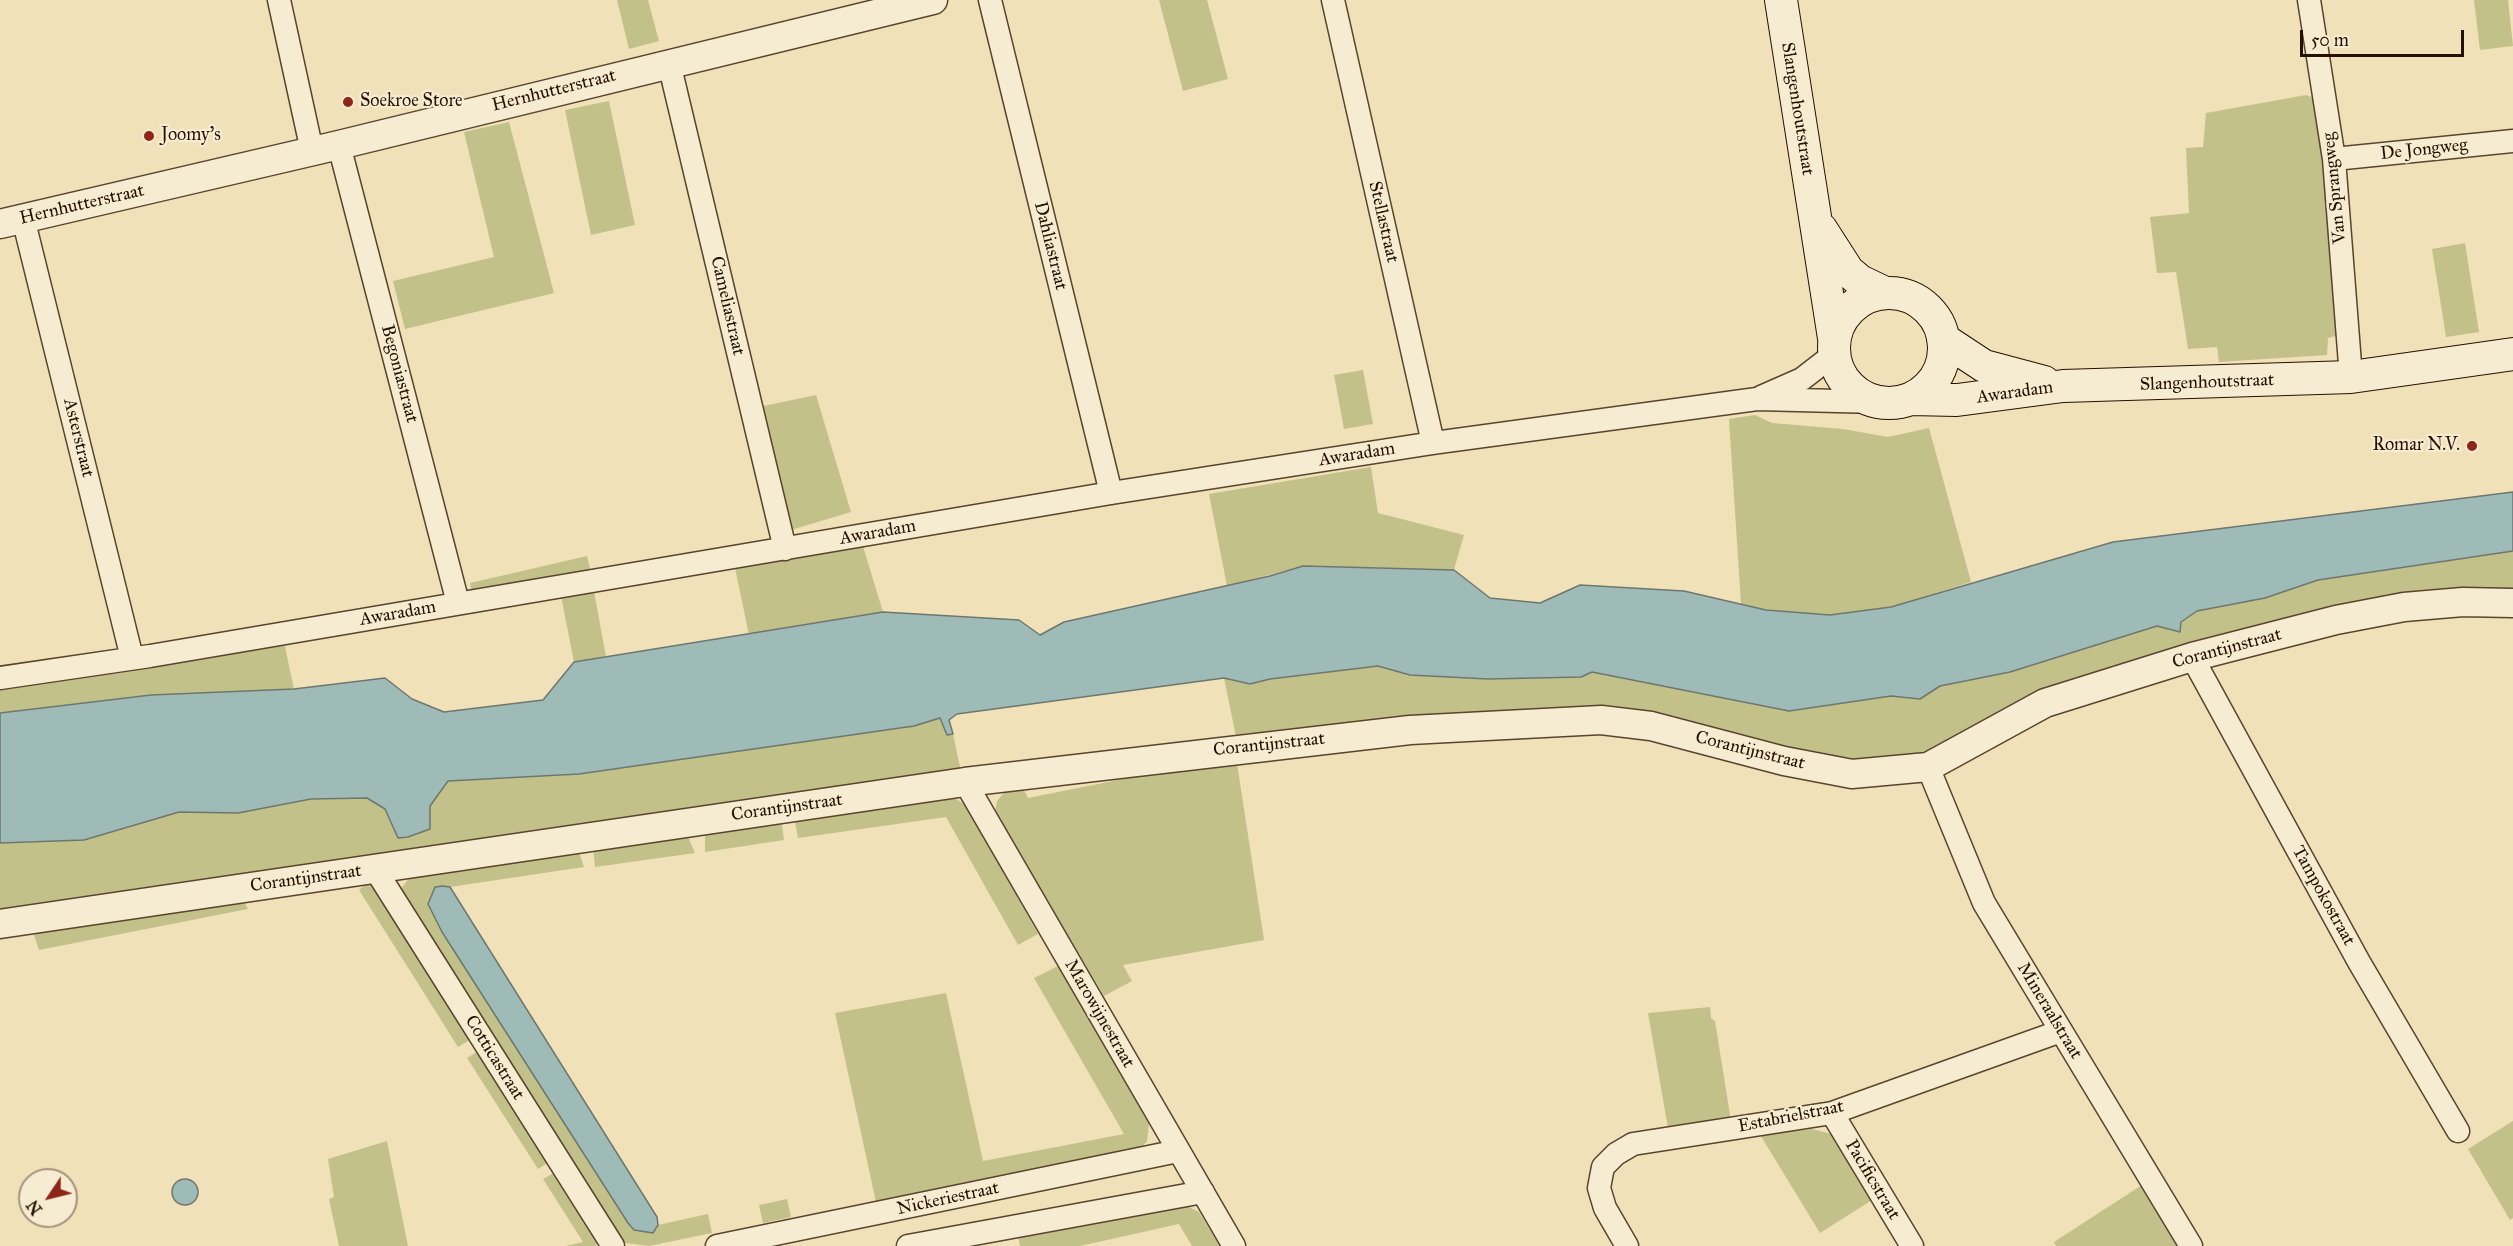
<!DOCTYPE html>
<style>
body{margin:0}
#map{position:relative;width:2513px;height:1246px;overflow:hidden;background:#f1e1b8;font-family:"IM FELL Great Primer",serif}
canvas{display:block}
.north{position:absolute;left:18px;top:1168px;width:60px;height:60px;box-sizing:border-box;background:#f6ecd1;border:2px solid #a3947d;border-radius:50%;rotate:235deg;font-size:16px;font-weight:700;line-height:24px;text-align:center;color:#261000}
.north::after{content:'';display:block;margin:auto;width:21px;height:27px;background:#8f2418;clip-path:polygon(50% 0,100% 100%,50% 72%,0 100%)}
.scale{position:absolute;left:2300px;top:30px;width:164px;height:27px;box-sizing:border-box;border:3px solid #261000;border-top:0;padding-left:8px;font-size:18px;line-height:21px;white-space:nowrap;color:#261000;-webkit-text-stroke:4px #f6ecd1;paint-order:stroke}
</style>
<div id="map">
<canvas width="2513" height="1246"></canvas>
<div class="north">N</div>
<div class="scale">50 m</div>
</div>
<script>
const c = document.querySelector('canvas').getContext('2d');
c.lineJoin = 'round';
function fillPath(path, color) {
  c.fillStyle = color;
  c.fill(path, 'evenodd');
}
function toPath(rows) {
  const path = new Path2D();
  for (const r of rows) {
    if (r.length === 3) {
      path.moveTo(r[0] + r[2], r[1]);
      path.arc(r[0], r[1], r[2], 0, 2 * Math.PI);
      continue;
    }
    path.moveTo(r[0], r[1]);
    for (let i = 2; i < r.length; i += 2) path.lineTo(r[i], r[i + 1]);
  }
  return path;
}
function stroke(path, color, width, dash) {
  c.strokeStyle = color;
  c.lineWidth = width;
  c.lineCap = dash ? 'butt' : 'round';
  c.setLineDash(dash || []);
  c.stroke(path);
}
function write(font, color, halo, rows, align = 'center') {
  c.font = font + ' "IM FELL Great Primer",serif';
  c.lineWidth = 4.5;
  c.setLineDash([]);
  c.textBaseline = 'middle';
  c.strokeStyle = halo;
  c.fillStyle = color;
  for (const [text, x, y, turn = 0] of rows) {
    c.save();
    c.translate(x, y);
    c.rotate((+turn || 0) * Math.PI / 180);
    c.textAlign = isNaN(turn) ? turn : align;
    if (halo) c.strokeText(text, 0, 0);
    c.fillText(text, 0, 0);
    c.restore();
  }
}
const green = toPath([
 [617,0,648,0,659,41,629,49],
 [1159,0,1207,0,1228,79,1183,91],
 [2474,0,2508,0,2513,46,2480,50],
 [2306,95,2314,98,2319,106,2339,335,2328,338,2327,355,2219,362,2217,347,2188,349,2176,272,2157,273,2150,217,2189,213,2186,148,2203,147,2206,113],
 [609,101,635,225,591,235,565,110],
 [509,122,554,293,405,329,393,281,494,257,464,132],
 [2465,243,2479,332,2446,337,2432,249],
 [1363,370,1373,424,1344,429,1334,375],
 [816,395,851,512,791,530,759,407],
 [1755,415,1772,423,1843,429,1888,437,1929,428,1971,582,1891,607,1830,615,1766,610,1741,604,1729,419],
 [1371,467,1378,513,1464,535,1454,570,1303,566,1227,586,1209,494],
 [862,543,883,612,749,635,735,568],
 [2513,551,2513,595,2397,601,1918,757,1840,764,1673,721,1237,741,1224,678,1250,684,1270,679,1378,666,1410,675,1488,679,1581,677,1592,672,1789,711,1891,696,1920,699,1940,686,2010,672,2158,626,2179,632,2181,622,2197,611,2265,598,2318,580],
 [587,556,591,572,472,595,470,583],
 [594,591,606,657,574,662,561,596],
 [284,642,294,689,151,695,0,713,0,685],
 [940,718,947,735,953,734,961,772,0,914,0,843,84,840,179,812,238,813,311,799,367,798,385,809,398,838,429,806,447,781,579,774,914,726],
 [1237,763,1264,940,1123,965,1132,981,1104,996,995,812,997,801,1009,787,1023,788,1028,798,1133,777],
 [949,795,966,805,1038,934,1018,945,946,817,798,838,794,815],
 [781,819,784,840,705,852,705,830],
 [686,832,695,853,595,867,593,847],
 [578,849,584,867,450,887,443,886,428,904,442,932,520,1052,656,1231,658,1225,708,1214,712,1233,649,1246,618,1242,401,889,412,874],
 [367,883,383,891,470,1040,458,1047,359,890],
 [240,896,248,909,39,950,31,926],
 [1058,966,1149,1123,1147,1141,1140,1149,876,1202,835,1013,946,993,983,1161,1124,1134,1034,978],
 [1710,1007,1711,1018,1715,1021,1731,1121,1668,1128,1648,1013],
 [483,1048,553,1160,538,1169,467,1058],
 [2513,1121,2513,1218,2510,1220,2468,1149],
 [1812,1129,1831,1134,1837,1140,1872,1200,1820,1233,1759,1133],
 [387,1141,408,1246,339,1246,329,1199,334,1197,328,1159],
 [559,1170,598,1239,596,1246,566,1246,583,1242,543,1179],
 [2145,1183,2183,1246,2056,1246,2054,1242],
 [787,1199,791,1217,763,1223,759,1205],
 [1183,1204,1199,1212,1220,1246,1192,1246,1179,1224,1080,1246,1020,1246,1018,1235]
]);
const water = toPath([
 [2513,492,2513,551,2318,580,2265,598,2197,611,2181,622,2180,632,2157,626,2010,672,1940,686,1920,699,1891,696,1789,711,1592,672,1581,677,1488,679,1410,675,1378,666,1270,679,1250,684,1224,678,957,714,949,720,953,734,947,735,940,718,914,726,579,774,448,781,430,806,430,829,408,837,398,838,385,809,367,798,311,799,238,813,179,812,84,840,0,843,0,713,151,695,294,689,385,678,412,699,444,712,543,700,574,662,883,612,1019,620,1040,635,1064,622,1270,576,1303,566,1454,570,1490,598,1540,603,1580,585,1684,591,1766,610,1830,615,1891,607,2113,542,2513,492],
 [443,886,450,887,657,1217,658,1225,653,1233,634,1230,628,1223,442,932,428,904,435,887,443,886],
 [185,1192,13]
]);
const minor = toPath([
 [279,0,312,151],
 [990,0,1111,493],
 [1333,0,1433,443],
 [2309,0,2334,159,2351,377],
 [669,63,785,549],
 [339,145,458,603],
 [2334,159,2513,141],
 [23,218,132,658],
 [1761,397,1802,379,1833,355],
 [2192,657,2359,962,2458,1131],
 [0,678,150,656,1111,493,1433,443,1757,399,1878,402],
 [1928,767,1984,903,2191,1246],
 [965,782,1234,1246],
 [375,869,613,1246],
 [1832,1113,1912,1246],
 [717,1246,1178,1151],
 [908,1246,1203,1192],
 [1627,1246,1605,1208,1599,1188,1603,1167,1616,1154,1633,1144,1832,1113,2061,1031]
]);
const tertiary = toPath([
 [0,224,339,145,933,0],
 [0,924,965,782,1410,730,1601,720,1651,726,1784,761,1852,774,1928,767,2045,703,2192,657,2336,620,2404,607,2463,602,2513,603]
]);
const secondary = toPath([
 [1781,0,1834,338],
 [1821,229,1848,271,1860,281,1883,292],
 [1889,348,55],
 [1943,339,1984,366,2044,382],
 [1910,399,1957,400,2063,386,2351,377,2513,354]
]);
const markers = [
 [348,102,6,"#8f2418"],
 [149,136,6,"#8f2418"],
 [2472,446,6,"#8f2418"]
];
const streetNames = [
 ["Hernhutterstraat",554,91,-14],
 ["Slangenhoutstraat",1797,109,81],
 ["De Jongweg",2424,150,-6],
 ["Van Sprangweg",2335,188,-96],
 ["Hernhutterstraat",82,205,-13],
 ["Stellastraat",1383,222,77],
 ["Dahliastraat",1050,246,76],
 ["Cameliastraat",727,306,77],
 ["Begoniastraat",399,374,75],
 ["Slangenhoutstraat",2207,383,-2],
 ["Awaradam",2015,393,-8],
 ["Asterstraat",78,438,76],
 ["Awaradam",1357,455,-9],
 ["Awaradam",878,533,-10],
 ["Awaradam",398,614,-10],
 ["Corantijnstraat",2227,649,-15],
 ["Corantijnstraat",1269,745,-6],
 ["Corantijnstraat",1750,751,14],
 ["Corantijnstraat",787,808,-8],
 ["Corantijnstraat",306,879,-8],
 ["Tampokostraat",2323,896,61],
 ["Mineraalstraat",2049,1011,59],
 ["Marowijnestraat",1099,1014,60],
 ["Cotticastraat",494,1058,58],
 ["Estabrielstraat",1791,1117,-11],
 ["Pacificstraat",1872,1180,59],
 ["Nickeriestraat",948,1199,-12]
];
const poiNames = [
 ["Soekroe Store",360,102],
 ["Joomy's",161,136],
 ["Romar N.V.",2460,446,"right"]
];
fillPath(green, '#c2c189');
fillPath(water, '#9ebbb8');
stroke(water, '#6e776e', 1.5);
stroke(minor, '#59442e', 25);
stroke(tertiary, '#59442e', 31);
stroke(secondary, '#261000', 34);
stroke(minor, '#f6ecd1', 22);
stroke(tertiary, '#f6ecd1', 28);
stroke(secondary, '#f6ecd1', 32);
for (const [x, y, r, color] of markers) {
  const dot = new Path2D();
  dot.arc(x, y, r, 0, 2 * Math.PI);
  c.fillStyle = color;
  c.fill(dot);
  stroke(dot, '#f6ecd1', 2);
}
write('18px', '#261000', '#f6ecd1', streetNames);
write('18px', '#261000', '#f6ecd1', poiNames, 'left');
</script>
